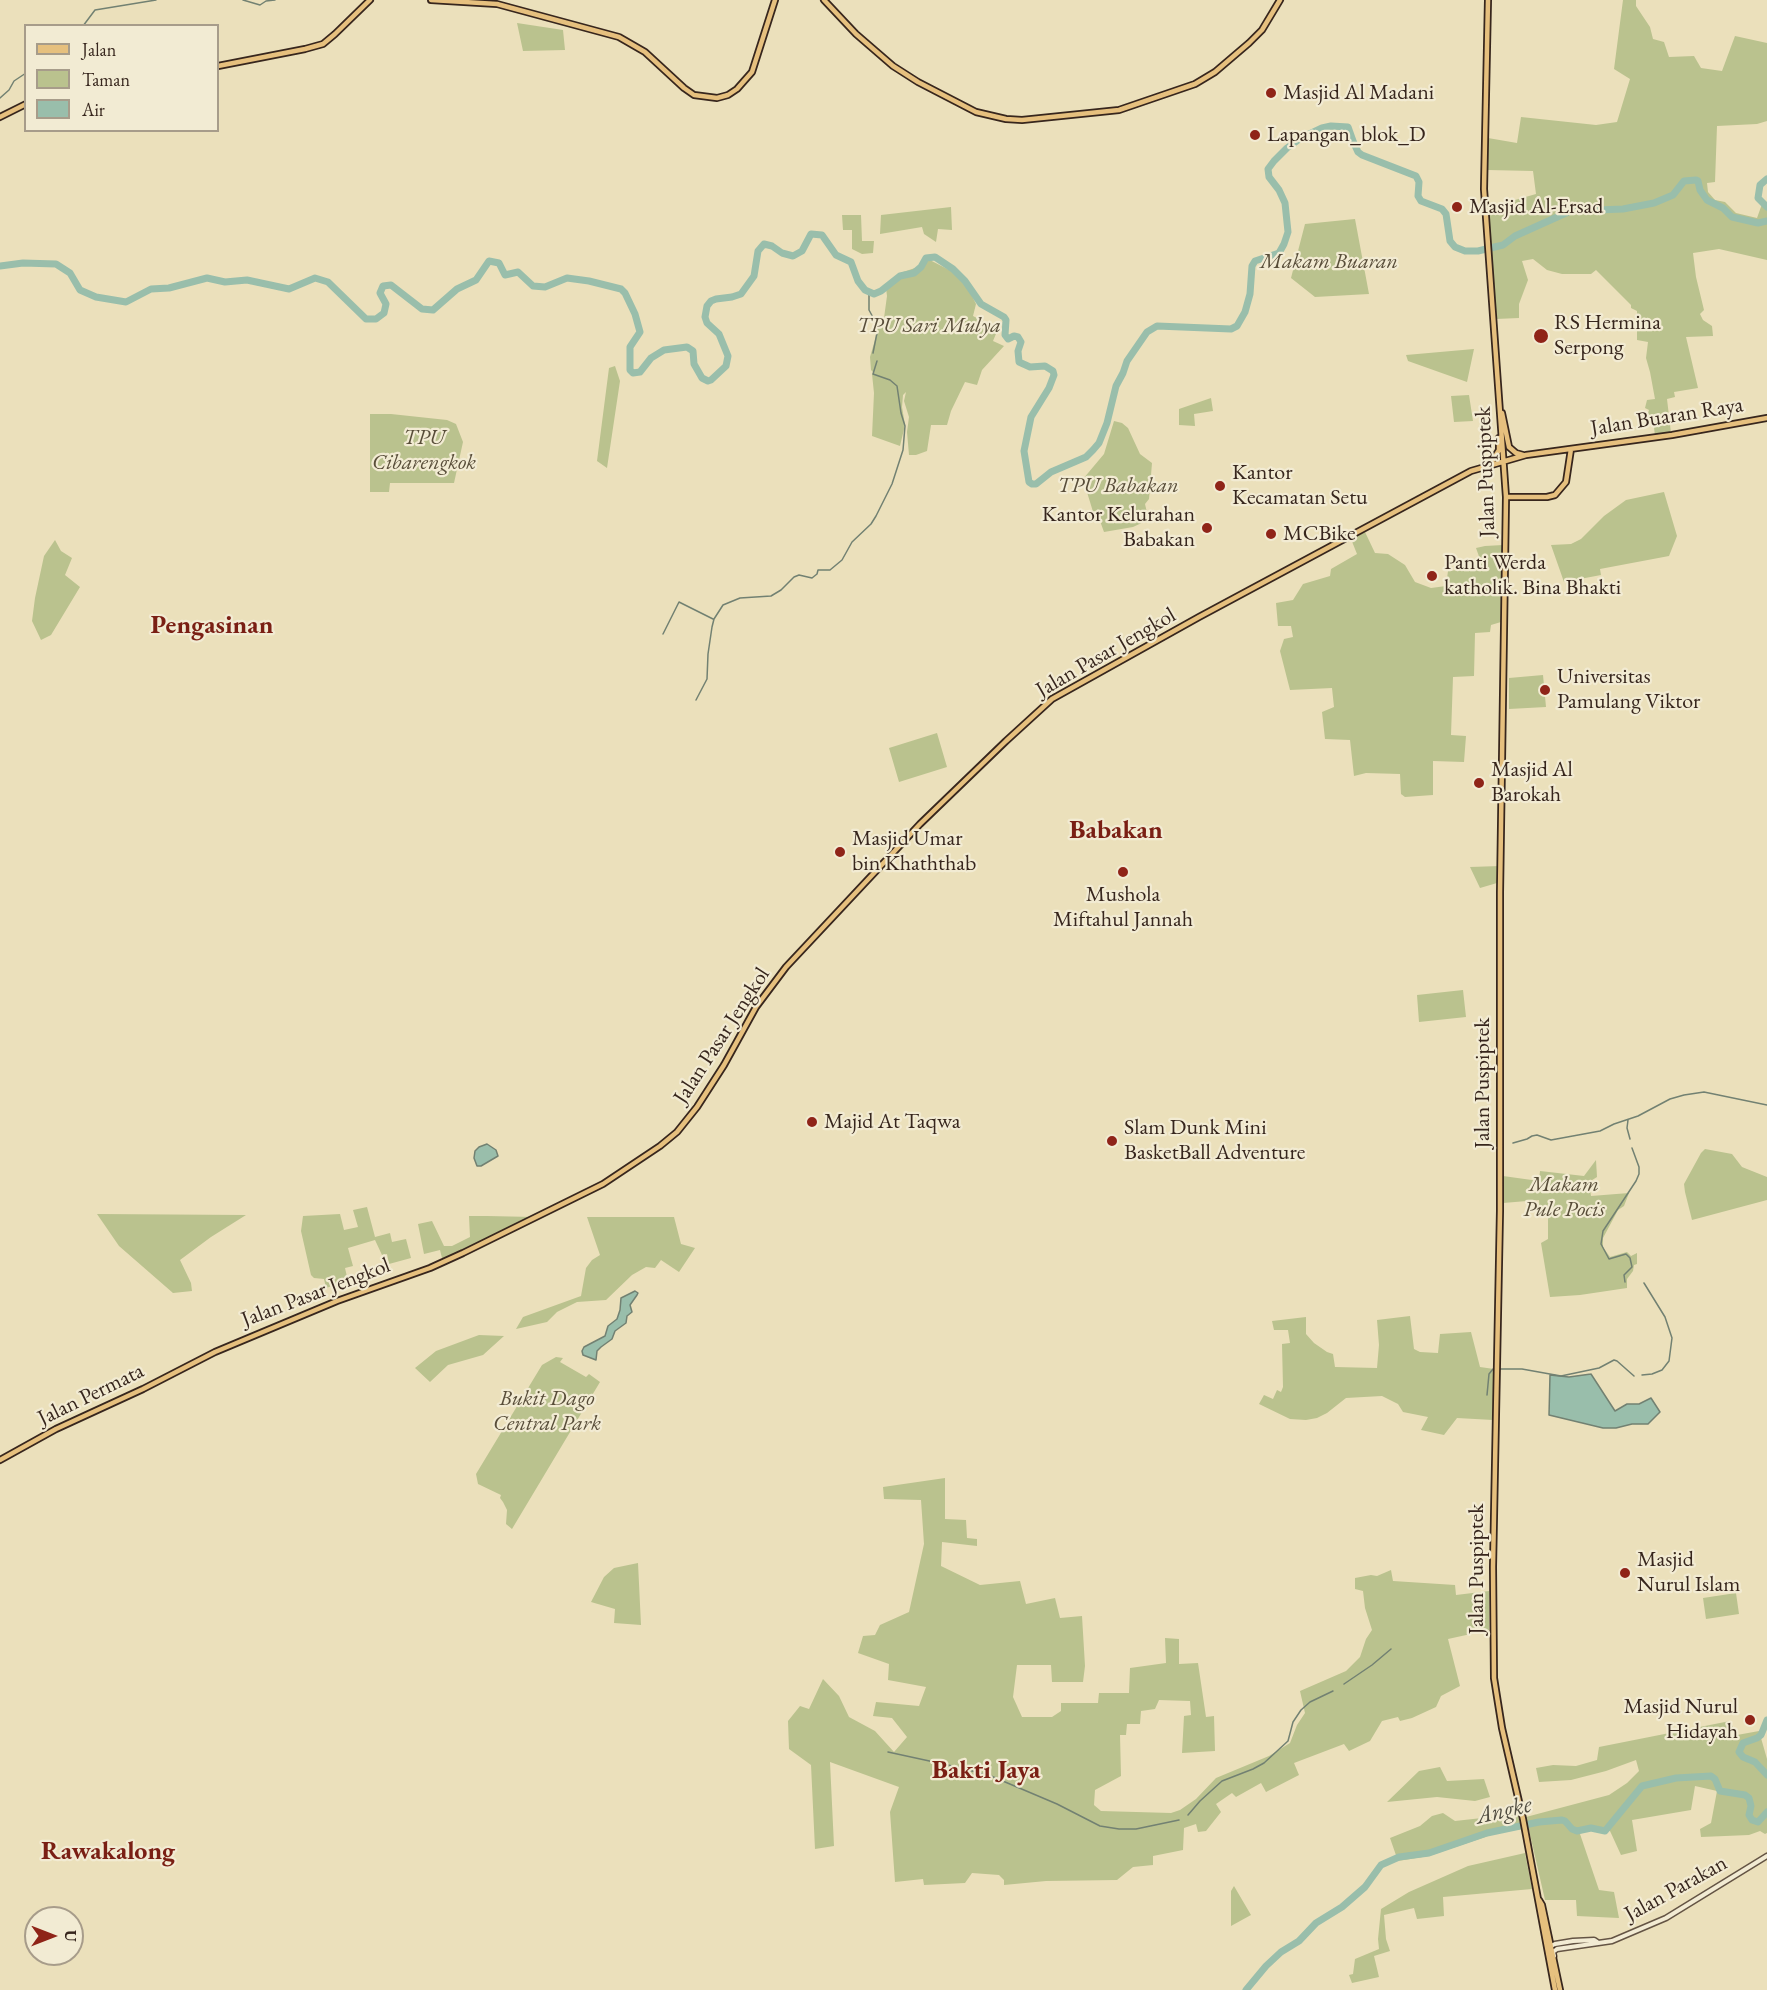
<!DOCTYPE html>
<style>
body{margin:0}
#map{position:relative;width:1767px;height:1990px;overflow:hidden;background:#ebe0bb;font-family:"EB Garamond",serif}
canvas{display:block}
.legend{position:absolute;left:24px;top:24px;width:195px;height:108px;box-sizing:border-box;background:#f2ebd3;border:2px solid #a79c8a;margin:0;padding:8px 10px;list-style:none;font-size:18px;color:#37261d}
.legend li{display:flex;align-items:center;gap:12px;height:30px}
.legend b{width:30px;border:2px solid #a79c8a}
.north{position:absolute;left:24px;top:1906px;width:60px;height:60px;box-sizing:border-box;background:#f2ebd3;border:2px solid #a79c8a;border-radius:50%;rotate:90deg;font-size:16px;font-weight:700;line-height:24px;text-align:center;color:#37261d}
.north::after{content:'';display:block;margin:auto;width:21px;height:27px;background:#8f2418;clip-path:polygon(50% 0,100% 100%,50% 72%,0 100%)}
</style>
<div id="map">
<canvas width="1767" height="1990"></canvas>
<ul class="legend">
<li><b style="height:8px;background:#e6c07e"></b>Jalan</li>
<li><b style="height:16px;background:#bac28e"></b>Taman</li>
<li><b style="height:16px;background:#99beab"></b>Air</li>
</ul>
<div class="north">U</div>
</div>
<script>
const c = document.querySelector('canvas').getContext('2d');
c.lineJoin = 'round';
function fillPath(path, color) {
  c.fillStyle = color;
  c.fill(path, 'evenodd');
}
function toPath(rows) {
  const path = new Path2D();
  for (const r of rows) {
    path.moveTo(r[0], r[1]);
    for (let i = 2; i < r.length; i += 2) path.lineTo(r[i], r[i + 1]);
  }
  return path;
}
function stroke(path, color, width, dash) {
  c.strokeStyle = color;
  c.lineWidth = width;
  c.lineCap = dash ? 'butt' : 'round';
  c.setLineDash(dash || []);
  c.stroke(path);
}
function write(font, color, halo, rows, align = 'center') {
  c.font = font + ' "EB Garamond",serif';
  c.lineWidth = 4.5;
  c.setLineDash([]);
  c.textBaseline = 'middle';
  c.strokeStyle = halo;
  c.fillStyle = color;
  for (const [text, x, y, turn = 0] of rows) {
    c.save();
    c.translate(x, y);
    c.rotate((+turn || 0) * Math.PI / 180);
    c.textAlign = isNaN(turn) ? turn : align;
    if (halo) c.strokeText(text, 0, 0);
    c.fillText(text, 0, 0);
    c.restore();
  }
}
const green = toPath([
 [1623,0,1636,0,1636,6,1650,27,1653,39,1664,42,1669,57,1694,56,1701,68,1722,71,1735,36,1767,43,1767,121,1757,124,1717,126,1715,182,1707,183,1708,192,1715,200,1725,202,1736,213,1757,218,1762,204,1767,202,1767,260,1719,249,1693,253,1696,277,1704,310,1700,314,1703,320,1712,326,1713,336,1686,337,1698,388,1674,392,1675,397,1667,399,1671,433,1655,436,1653,419,1646,419,1649,410,1645,408,1647,400,1655,399,1650,372,1646,358,1648,342,1637,340,1637,311,1631,308,1631,305,1596,270,1591,274,1562,274,1547,270,1533,259,1522,261,1528,280,1519,304,1519,318,1496,319,1487,208,1536,194,1533,171,1488,170,1488,138,1517,143,1521,117,1596,125,1617,122,1630,79,1614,69],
 [517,23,563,30,565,50,523,51],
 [951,207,952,230,938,229,936,242,924,234,922,227,880,234,881,215],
 [842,215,861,215,862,241,874,241,873,253,862,254,852,249,852,230,843,230],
 [1355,219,1369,294,1315,297,1291,278,1305,224],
 [924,257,957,274,967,286,976,304,973,316,998,329,993,341,1004,346,982,370,977,385,965,382,951,411,947,425,931,425,927,451,916,455,909,455,907,432,909,417,904,401,906,392,903,395,902,407,905,425,900,446,872,436,874,393,872,374,874,373,871,370,870,357,877,333,875,321,880,318,884,318,887,296,886,288,903,272,918,267],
 [1474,349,1467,382,1408,361,1406,355],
 [615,366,620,381,607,468,597,461,609,368],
 [1469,395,1473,421,1454,422,1451,396],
 [1211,398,1213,411,1194,414,1195,426,1179,425,1179,409],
 [370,414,391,414,447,420,456,424,463,442,454,483,390,483,389,492,370,492],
 [1114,421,1122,423,1128,428,1140,454,1152,463,1149,499,1145,504,1148,517,1146,521,1133,527,1104,532,1100,521,1094,515,1083,479,1104,454],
 [1664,492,1677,536,1669,556,1600,569,1601,575,1564,582,1551,545,1571,544,1581,539,1604,516,1626,500],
 [1365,532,1375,553,1388,554,1405,565,1415,582,1431,588,1446,586,1448,571,1468,569,1481,562,1476,548,1485,546,1503,545,1501,622,1491,625,1490,632,1475,633,1474,676,1453,677,1451,735,1466,736,1464,762,1433,761,1433,795,1405,797,1401,794,1400,774,1366,773,1354,776,1350,740,1325,739,1322,712,1334,707,1332,688,1290,690,1280,651,1284,639,1293,637,1291,626,1278,626,1276,603,1293,600,1303,584,1330,576,1331,569,1357,554,1351,539],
 [55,540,61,551,72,558,65,575,80,587,51,635,41,640,32,621,35,598,44,556],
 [1543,675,1546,707,1509,709,1509,678],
 [937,733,947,767,899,782,889,748],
 [1500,866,1497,883,1480,888,1470,867],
 [1463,990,1466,1017,1419,1022,1417,995],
 [1705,1149,1732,1154,1742,1167,1767,1177,1767,1200,1692,1220,1685,1192,1684,1184,1701,1153],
 [1596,1160,1597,1177,1589,1182,1591,1196,1629,1193,1624,1206,1618,1210,1603,1238,1603,1247,1610,1257,1627,1252,1631,1256,1637,1253,1637,1264,1634,1265,1633,1271,1627,1279,1627,1288,1580,1295,1550,1297,1541,1243,1548,1239,1548,1214,1540,1215,1539,1200,1503,1203,1503,1176,1539,1181,1540,1171,1584,1176],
 [367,1207,375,1237,390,1233,392,1242,406,1239,411,1258,389,1264,387,1254,382,1255,375,1240,348,1248,353,1266,345,1268,348,1281,326,1288,324,1279,314,1278,311,1275,301,1231,303,1216,340,1214,344,1230,358,1227,353,1210],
 [97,1214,246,1215,211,1237,180,1260,191,1283,192,1291,173,1293,119,1246],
 [469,1216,487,1216,534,1217,443,1262,440,1250,424,1254,418,1224,432,1221,444,1246,452,1246,470,1237],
 [587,1217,674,1217,681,1244,695,1248,679,1272,661,1260,655,1268,646,1267,632,1275,606,1300,577,1302,557,1312,547,1322,516,1329,523,1317,581,1296,586,1268,592,1260,600,1255],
 [1410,1316,1414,1349,1420,1352,1438,1353,1440,1334,1471,1332,1480,1367,1494,1369,1493,1420,1457,1418,1444,1435,1421,1430,1428,1417,1403,1412,1398,1404,1382,1396,1346,1398,1327,1413,1317,1418,1306,1420,1290,1419,1259,1404,1264,1395,1273,1399,1277,1390,1281,1392,1283,1387,1282,1344,1290,1343,1288,1330,1274,1330,1272,1321,1306,1317,1306,1334,1314,1343,1327,1352,1333,1354,1335,1367,1377,1368,1379,1345,1377,1320],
 [479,1335,504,1336,483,1355,448,1365,430,1382,415,1368,436,1351],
 [556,1357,563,1358,560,1362,586,1377,589,1374,600,1382,512,1529,506,1524,507,1510,503,1502,500,1498,501,1495,478,1484,476,1474,542,1365],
 [945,1478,945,1519,966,1520,967,1538,977,1539,977,1546,942,1542,941,1566,980,1585,1020,1581,1026,1604,1055,1598,1060,1618,1082,1616,1085,1666,1083,1682,1052,1682,1051,1665,1017,1665,1013,1697,1022,1717,1052,1717,1061,1711,1061,1703,1098,1703,1099,1693,1129,1693,1130,1668,1166,1663,1165,1638,1179,1639,1179,1664,1198,1663,1206,1717,1214,1716,1215,1751,1182,1753,1184,1716,1191,1715,1190,1701,1159,1700,1155,1709,1141,1711,1140,1724,1127,1724,1126,1735,1120,1735,1121,1776,1095,1790,1094,1805,1101,1811,1171,1813,1180,1810,1196,1799,1216,1778,1269,1756,1290,1743,1297,1725,1305,1713,1300,1691,1346,1671,1360,1657,1366,1639,1372,1630,1365,1608,1363,1591,1355,1589,1355,1578,1371,1575,1377,1576,1391,1570,1393,1581,1455,1585,1456,1595,1489,1591,1489,1630,1448,1639,1460,1686,1441,1696,1436,1707,1412,1718,1400,1721,1398,1717,1382,1721,1370,1741,1349,1751,1344,1744,1294,1763,1299,1775,1266,1792,1261,1783,1236,1797,1232,1793,1216,1804,1221,1812,1206,1831,1198,1832,1196,1824,1184,1828,1183,1850,1153,1856,1153,1865,1133,1867,1117,1880,1046,1881,1004,1885,1004,1880,999,1875,972,1873,965,1883,924,1885,923,1879,895,1882,890,1812,899,1787,830,1762,834,1846,815,1849,811,1765,789,1749,788,1721,800,1706,809,1709,823,1679,839,1696,849,1717,875,1731,894,1752,907,1737,892,1718,873,1716,876,1702,919,1706,926,1687,888,1680,889,1664,858,1653,863,1636,875,1635,880,1625,909,1612,924,1544,921,1500,884,1499,883,1487],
 [638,1563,641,1625,614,1623,615,1609,591,1602,604,1577,614,1568],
 [1736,1593,1739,1614,1706,1619,1703,1598],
 [1730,1721,1737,1735,1759,1731,1767,1759,1767,1833,1765,1834,1760,1831,1749,1835,1701,1837,1700,1829,1711,1823,1717,1791,1695,1786,1691,1810,1632,1820,1637,1851,1621,1855,1610,1831,1589,1828,1579,1831,1599,1890,1614,1892,1619,1918,1577,1916,1576,1900,1545,1900,1526,1817,1609,1795,1627,1783,1639,1771,1636,1760,1606,1771,1571,1780,1539,1782,1536,1768,1553,1765,1576,1766,1597,1760,1599,1747],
 [1440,1767,1447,1781,1484,1779,1490,1797,1475,1801,1437,1797,1387,1802,1419,1771],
 [1443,1813,1455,1821,1518,1814,1521,1829,1497,1833,1429,1856,1398,1861,1390,1838,1420,1826,1432,1816],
 [1525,1853,1532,1889,1443,1897,1444,1916,1417,1919,1414,1908,1384,1915,1386,1939,1390,1951,1374,1956,1379,1977,1352,1983,1349,1975,1353,1974,1355,1959,1379,1949,1378,1939,1381,1909,1409,1892,1468,1866],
 [1234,1886,1251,1915,1231,1926,1231,1891]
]);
const water = toPath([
 [487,1144,496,1150,498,1156,481,1166,477,1166,474,1158,475,1151,479,1147,487,1144],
 [635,1291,638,1293,637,1295,630,1305,632,1312,627,1316,626,1323,615,1331,612,1339,601,1347,597,1351,596,1360,583,1355,582,1351,584,1347,605,1336,608,1326,617,1319,620,1310,621,1298,635,1291],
 [1591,1374,1615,1411,1627,1404,1639,1404,1651,1398,1660,1412,1648,1424,1632,1424,1616,1428,1603,1428,1549,1415,1550,1375,1569,1377,1591,1374]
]);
const stream = toPath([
 [243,0,260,5,266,1,275,0],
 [83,26,95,10,156,0],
 [0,98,9,90,14,81,26,73],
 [869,293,869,310,875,321,877,333,873,353],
 [663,634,679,602,713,619],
 [696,700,707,679,708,654,712,627,714,619,723,605,740,598,771,596,781,590,794,577,799,575,812,578,817,574,818,570,830,570,842,560,852,542,871,524,876,516,892,484,903,450,905,426,901,413,897,386,890,380,873,374,877,361],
 [1628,1120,1627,1128,1630,1139],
 [1513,1143,1527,1139,1532,1136,1537,1135,1551,1140,1600,1131,1614,1124,1638,1116,1670,1099,1684,1095,1704,1092,1767,1105],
 [1625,1282,1624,1275,1632,1267,1630,1258,1626,1254,1609,1259,1601,1244,1603,1231,1636,1181,1639,1174,1639,1167,1632,1148],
 [1500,1369,1522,1369,1561,1376,1599,1368,1614,1360,1617,1361,1634,1376],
 [1642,1375,1652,1374,1662,1370,1669,1361,1672,1338,1665,1317,1644,1283],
 [1487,1395,1489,1374,1493,1369],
 [1344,1684,1372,1665,1391,1649],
 [888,1752,957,1767,991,1776,1057,1804,1100,1826,1119,1829,1136,1829,1179,1820],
 [1188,1815,1200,1801,1222,1781,1253,1769,1264,1763,1288,1741,1293,1722,1301,1710,1310,1702,1333,1691]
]);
const river = toPath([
 [1767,179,1760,185,1758,198,1767,207],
 [0,266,23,263,56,264,70,273,80,290,96,297,126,302,151,289,169,288,207,278,225,282,247,280,289,289,315,278,328,282,366,319,376,319,384,313,386,304,380,293,383,286,391,285,422,309,433,310,457,289,476,280,489,261,499,263,505,275,518,272,533,286,545,287,567,278,589,281,621,289,625,293,635,314,640,332,630,347,630,370,633,373,640,372,651,358,664,350,687,347,693,351,694,364,702,378,708,381,711,380,726,366,728,356,719,334,707,323,705,317,707,306,711,301,716,299,732,297,741,294,754,276,758,251,764,244,772,246,782,253,793,256,802,251,811,234,822,235,836,255,851,262,858,281,865,290,874,294,881,291,900,276,914,273,921,267,926,258,935,257,953,269,965,281,981,304,1004,317,1006,320,1005,335,1008,339,1014,336,1018,337,1021,342,1018,351,1019,362,1030,367,1045,366,1053,371,1054,375,1049,388,1031,417,1024,451,1029,482,1032,484,1036,484,1051,472,1086,457,1093,450,1099,443,1107,423,1116,386,1123,373,1127,361,1147,332,1157,326,1231,329,1237,326,1245,312,1250,294,1252,266,1255,261,1279,253,1284,244,1288,232,1285,203,1279,190,1269,177,1268,169,1274,161,1287,148,1301,138,1322,128,1331,126,1348,127,1353,141,1358,152,1362,155,1416,176,1419,182,1418,196,1421,201,1442,209,1446,214,1450,241,1455,247,1465,251,1478,251,1503,245,1515,236,1575,209,1582,208,1598,210,1623,209,1654,203,1673,195,1684,181,1696,180,1698,181,1700,190,1707,200,1723,208,1732,217,1758,223,1767,221],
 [1767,1720,1761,1735,1757,1738,1743,1743,1739,1752,1743,1757,1755,1762,1767,1775],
 [1246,1990,1266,1966,1281,1952,1299,1941,1316,1923,1342,1907,1365,1887,1381,1865,1399,1857,1429,1853,1487,1833,1539,1822,1562,1820,1565,1821,1572,1829,1577,1831,1591,1828,1605,1831,1642,1786,1676,1778,1711,1776,1715,1779,1720,1791,1745,1795,1749,1798,1751,1806,1749,1815,1752,1820,1758,1822,1767,1812]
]);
const minor = toPath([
 [1549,1947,1555,1944,1573,1941,1594,1940,1597,1942],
 [1554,1956,1553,1952,1557,1949,1612,1941,1666,1918,1767,1856]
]);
const major = toPath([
 [431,0,497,4,619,37,645,52,684,88,694,95,717,98,728,95,737,89,752,72,775,0],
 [824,0,856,34,893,66,918,82,976,112,1006,119,1022,120,1119,110,1195,84,1215,72,1249,43,1262,30,1280,0],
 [1488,0,1484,189,1506,497,1500,892,1500,1211,1493,1567,1494,1678,1502,1728,1523,1819,1555,1990],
 [218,66,305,49,323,44,335,34,370,0],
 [0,117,26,104],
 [1502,413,1509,447,1516,453,1523,455],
 [1491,463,1499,450,1499,438],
 [1506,497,1547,497,1555,495,1566,482,1571,449],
 [0,1460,56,1429,143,1389,215,1352,337,1301,430,1268,463,1253,603,1184,660,1146,677,1132,697,1107,724,1065,756,1007,786,967,920,824,1006,741,1052,699,1199,617,1471,471,1526,455,1672,435,1767,418],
 [1539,1900,1542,1905,1560,1990]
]);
const markers = [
 [1271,93,6,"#8f2418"],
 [1255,135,6,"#8f2418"],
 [1457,207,6,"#8f2418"],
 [1541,336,8,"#8f2418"],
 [1220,486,6,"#8f2418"],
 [1207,528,6,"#8f2418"],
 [1271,534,6,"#8f2418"],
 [1432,576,6,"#8f2418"],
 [1545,690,6,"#8f2418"],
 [1479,783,6,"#8f2418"],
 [840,852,6,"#8f2418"],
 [1123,872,6,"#8f2418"],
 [812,1122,6,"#8f2418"],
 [1112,1141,6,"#8f2418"],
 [1625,1573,6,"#8f2418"],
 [1750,1720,6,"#8f2418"]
];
const poiNames = [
 ["Masjid Al Madani",1283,93],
 ["Lapangan_blok_D",1267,135],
 ["Masjid Al-Ersad",1469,207],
 ["RS Hermina",1554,323],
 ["Serpong",1554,348],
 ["Kantor",1232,473],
 ["Kecamatan Setu",1232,498],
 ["Kantor Kelurahan",1195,515,"right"],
 ["Babakan",1195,540,"right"],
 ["MCBike",1283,534],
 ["Panti Werda",1444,563],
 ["katholik. Bina Bhakti",1444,588],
 ["Universitas",1557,677],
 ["Pamulang Viktor",1557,702],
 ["Masjid Al",1491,770],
 ["Barokah",1491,795],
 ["Masjid Umar",852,839],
 ["bin Khaththab",852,864],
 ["Mushola",1123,895,"center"],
 ["Miftahul Jannah",1123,920,"center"],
 ["Majid At Taqwa",824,1122],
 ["Slam Dunk Mini",1124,1128],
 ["BasketBall Adventure",1124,1153],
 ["Masjid",1637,1560],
 ["Nurul Islam",1637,1585],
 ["Masjid Nurul",1738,1707,"right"],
 ["Hidayah",1738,1732,"right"]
];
const parkNames = [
 ["Makam Buaran",1329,262],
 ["TPU Sari Mulya",929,326],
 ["TPU",424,438],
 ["Cibarengkok",424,463],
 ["TPU Babakan",1118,486],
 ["Makam",1564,1185],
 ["Pule Pocis",1564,1210],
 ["Bukit Dago",547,1399],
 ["Central Park",547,1424]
];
const streetNames = [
 ["Jalan Buaran Raya",1667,417,-9],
 ["Jalan Puspiptek",1486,472,-92],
 ["Jalan Pasar Jengkol",1106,653,-30],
 ["Jalan Pasar Jengkol",722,1036,-57],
 ["Jalan Puspiptek",1483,1083,-90],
 ["Jalan Pasar Jengkol",316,1293,-21],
 ["Jalan Permata",91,1395,-26],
 ["Jalan Puspiptek",1477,1569,-90],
 ["Jalan Parakan",1676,1889,-29]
];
const waterNames = [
 ["Angke",1504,1811,-13]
];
const quarterNames = [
 ["Pengasinan",212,626],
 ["Babakan",1116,831],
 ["Bakti Jaya",986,1771],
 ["Rawakalong",108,1852]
];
fillPath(green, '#bac28e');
fillPath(water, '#99beab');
stroke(water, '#728172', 1.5);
stroke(stream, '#728172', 1.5);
stroke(river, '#99beab', 7);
stroke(minor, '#645444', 7);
stroke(major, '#37261d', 8);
stroke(minor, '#f2ebd3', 4);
stroke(major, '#e6c07e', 4.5);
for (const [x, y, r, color] of markers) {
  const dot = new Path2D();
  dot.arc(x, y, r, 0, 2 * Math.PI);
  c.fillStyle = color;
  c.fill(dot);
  stroke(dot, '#f2ebd3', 2);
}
write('22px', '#37261d', '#f2ebd3', poiNames, 'left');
write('italic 22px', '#584d39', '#f2ebd3', parkNames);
write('22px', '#37261d', '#f2ebd3', streetNames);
write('italic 24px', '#504c40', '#f2ebd3', waterNames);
write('bold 26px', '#7a1f14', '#f2ebd3', quarterNames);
</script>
